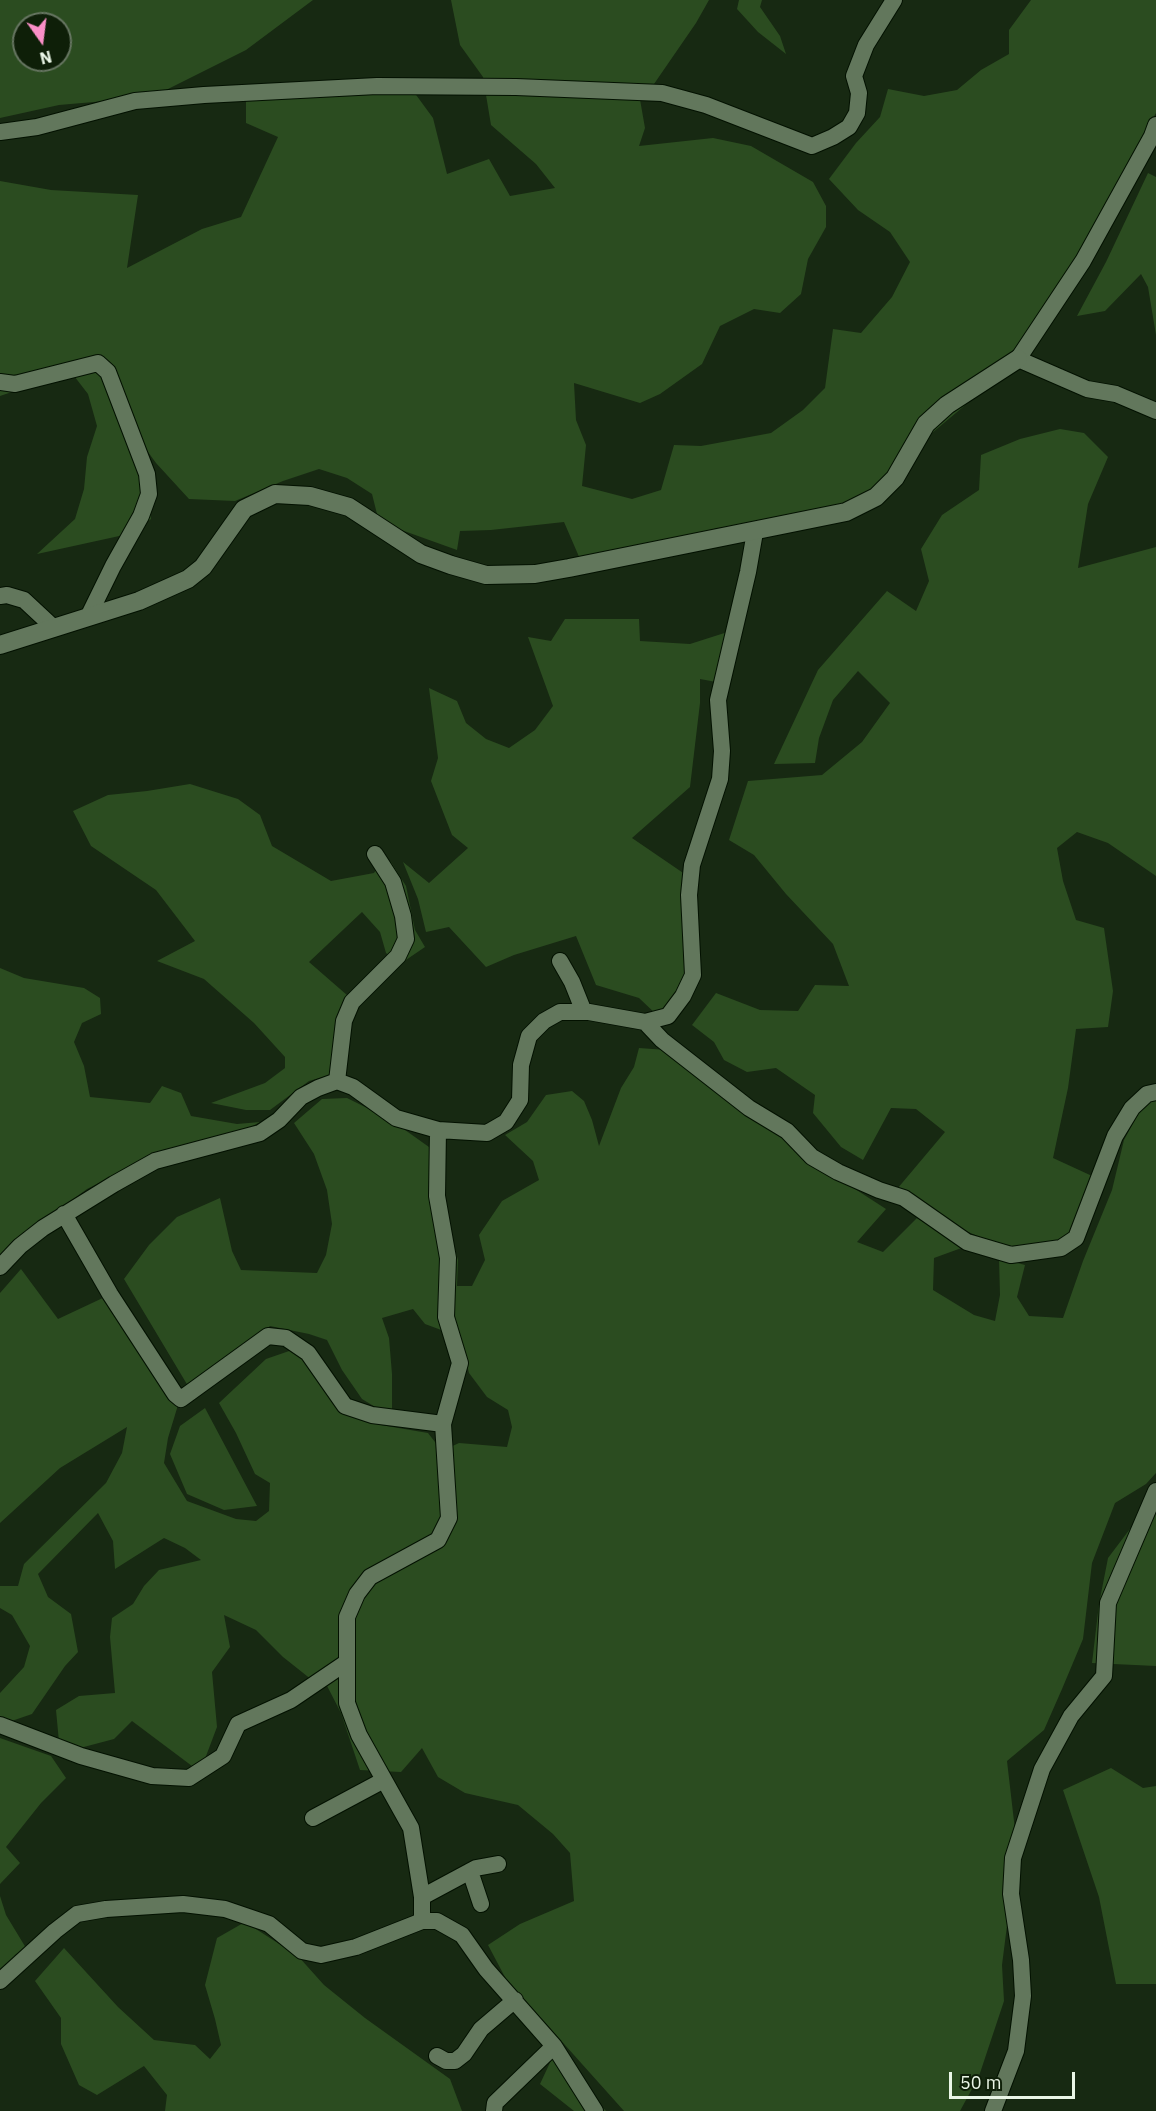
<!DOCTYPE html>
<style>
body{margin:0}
#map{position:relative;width:1156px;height:2111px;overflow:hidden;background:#172912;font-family:"IBM Plex Sans",sans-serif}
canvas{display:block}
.north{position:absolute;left:12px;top:12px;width:60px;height:60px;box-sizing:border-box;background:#0e1f08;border:2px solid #667561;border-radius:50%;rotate:166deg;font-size:16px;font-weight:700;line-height:24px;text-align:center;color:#eaf6e7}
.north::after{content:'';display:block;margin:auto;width:21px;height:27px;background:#fa8fc7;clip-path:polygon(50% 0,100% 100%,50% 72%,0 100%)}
.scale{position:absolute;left:949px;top:2072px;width:126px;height:27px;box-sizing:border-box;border:3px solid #eaf6e7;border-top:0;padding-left:8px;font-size:18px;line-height:21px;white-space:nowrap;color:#eaf6e7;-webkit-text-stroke:4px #0e1f08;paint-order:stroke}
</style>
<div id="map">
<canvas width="1156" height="2111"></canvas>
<div class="north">N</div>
<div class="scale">50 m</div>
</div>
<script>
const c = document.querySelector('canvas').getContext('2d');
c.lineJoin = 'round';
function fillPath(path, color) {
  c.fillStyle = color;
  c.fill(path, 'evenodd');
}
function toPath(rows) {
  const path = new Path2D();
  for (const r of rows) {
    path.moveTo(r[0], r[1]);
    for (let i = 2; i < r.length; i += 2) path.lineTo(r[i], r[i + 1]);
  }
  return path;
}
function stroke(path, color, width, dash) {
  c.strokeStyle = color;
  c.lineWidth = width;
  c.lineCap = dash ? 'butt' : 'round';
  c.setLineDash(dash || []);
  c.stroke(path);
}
const green = toPath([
 [0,0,313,0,246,50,152,97,59,105,0,118],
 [24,24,60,24,60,60,24,60],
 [451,0,709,0,696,23,654,84,638,88,645,128,639,146,713,138,751,146,813,182,826,206,826,227,808,259,801,294,780,313,754,309,720,326,702,364,660,394,640,403,574,383,576,420,586,445,582,486,632,499,661,490,674,445,701,446,771,433,803,410,825,388,833,329,861,333,892,297,910,262,890,232,858,210,829,179,856,143,880,117,888,89,924,96,957,90,981,70,1009,54,1009,30,1031,0,1156,0,1156,113,1054,298,994,381,901,459,869,499,783,526,716,528,677,550,580,559,564,522,491,530,460,531,457,550,379,522,372,494,347,478,319,469,283,481,235,501,189,499,156,463,140,441,151,519,133,533,37,554,75,519,84,489,87,457,97,426,88,394,71,372,0,396,0,181,51,190,138,195,127,268,202,229,241,217,278,137,246,123,246,100,411,88,433,118,447,174,489,159,510,196,555,188,536,164,491,125,483,77,460,45],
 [739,0,762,0,760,7,780,36,786,54,758,32,737,9],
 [1148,173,1156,177,1156,335,1148,287,1141,274,1105,311,1077,316,1106,262],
 [1060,429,1084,433,1108,457,1088,504,1078,568,1156,547,1156,876,1108,843,1077,832,1057,848,1063,881,1076,920,1104,928,1113,991,1108,1027,1076,1029,1068,1088,1053,1158,1103,1181,1084,1225,1042,1252,997,1244,939,1220,892,1195,945,1132,916,1109,891,1108,863,1160,841,1147,813,1113,815,1095,776,1068,747,1072,724,1060,714,1042,692,1025,716,993,760,1010,798,1011,815,985,849,986,833,944,786,894,754,855,729,840,748,781,822,775,862,742,890,703,858,671,833,700,819,738,815,763,774,764,818,670,887,591,916,611,929,581,921,549,942,515,979,490,981,455,1020,439],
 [565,619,639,619,640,641,690,644,737,629,727,684,700,679,700,703,690,787,632,838,692,879,696,982,658,1016,639,998,596,985,576,936,514,955,486,967,449,927,426,932,418,899,403,862,429,883,468,848,452,835,431,781,438,758,429,688,457,701,466,723,486,739,509,748,535,730,553,706,528,637,551,641],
 [190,784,238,799,260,815,272,846,331,881,374,873,384,857,391,862,406,886,415,930,425,947,400,964,386,953,380,932,362,912,309,962,355,1002,330,1075,309,1081,270,1110,246,1110,211,1103,265,1083,285,1068,285,1057,254,1023,204,979,157,961,195,941,156,890,91,846,73,811,108,795,147,791],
 [0,968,24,978,84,988,100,998,101,1014,82,1023,74,1042,84,1066,90,1097,150,1103,162,1086,181,1093,191,1116,237,1124,260,1122,224,1142,157,1154,87,1189,11,1245,0,1263],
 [639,1048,680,1051,852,1187,886,1209,857,1242,883,1252,917,1218,967,1246,934,1258,933,1290,974,1315,995,1321,1000,1295,999,1258,1025,1265,1017,1297,1029,1316,1063,1318,1083,1261,1112,1190,1124,1140,1144,1103,1156,1095,1156,1473,1146,1484,1115,1503,1092,1563,1083,1639,1062,1689,1044,1730,1007,1761,1017,1847,1002,1965,1004,2001,979,2076,960,2111,624,2111,506,1979,488,1945,520,1924,574,1901,570,1853,553,1834,518,1805,465,1793,438,1777,422,1748,401,1772,360,1770,341,1713,324,1680,312,1680,283,1657,256,1630,224,1615,230,1647,212,1672,217,1727,200,1772,132,1721,114,1739,80,1748,59,1742,56,1710,79,1696,115,1693,110,1637,112,1618,133,1604,144,1586,159,1570,201,1560,185,1548,164,1538,115,1569,113,1541,98,1513,38,1574,48,1597,71,1614,78,1652,65,1666,32,1714,3,1724,0,1720,0,1693,24,1667,30,1646,12,1615,0,1608,0,1586,18,1586,24,1564,106,1483,122,1453,127,1427,60,1468,0,1523,0,1293,21,1269,58,1319,107,1296,178,1405,168,1438,164,1463,187,1501,236,1519,256,1521,269,1511,270,1483,255,1474,236,1433,219,1403,266,1359,292,1350,316,1366,347,1405,381,1425,428,1433,442,1451,459,1443,507,1447,512,1427,508,1410,487,1397,469,1373,460,1337,425,1324,413,1309,382,1318,389,1338,392,1374,392,1417,362,1399,342,1370,327,1340,309,1334,270,1326,191,1391,124,1279,149,1245,177,1217,220,1198,232,1251,241,1270,317,1273,326,1255,332,1224,327,1190,314,1154,294,1123,322,1099,347,1098,391,1120,429,1147,436,1163,445,1214,458,1260,457,1286,472,1286,485,1260,479,1235,502,1201,539,1180,533,1161,505,1135,527,1122,546,1095,572,1091,584,1101,592,1120,599,1146,621,1088,634,1067],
 [205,1408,257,1506,224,1510,187,1494,170,1454,180,1426],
 [1156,1502,1156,1666,1092,1663,1099,1604,1108,1558,1139,1517],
 [0,1738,51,1756,66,1778,41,1803,6,1847,20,1863,0,1884],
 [1111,1768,1143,1788,1156,1786,1156,1984,1116,1984,1099,1897,1063,1790],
 [0,1896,6,1915,26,1948,15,1955,0,1983],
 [245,1922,298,1956,324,1985,365,2018,450,2079,462,2111,165,2111,167,2095,144,2066,97,2095,79,2085,61,2044,61,2018,35,1981,64,1948,118,2007,154,2040,195,2045,210,2059,221,2045,215,2019,205,1985,217,1938],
 [554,2054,606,2111,574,2111,540,2084]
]);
const minor = toPath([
 [1156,125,1152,136,1083,261,1018,359,1087,389,1116,394,1156,411],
 [0,132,37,127,135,101,204,95,377,86,516,87,662,93,706,105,812,146,833,137,849,127,857,113,859,93,854,76,866,45,894,0],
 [0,382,15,384,98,363,108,372,147,474,149,494,141,516,113,566,88,617],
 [0,596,7,595,24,600,53,627],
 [560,961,572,982,584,1012],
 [645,1022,662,1040,749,1108,787,1131,812,1157,838,1172,879,1190,904,1198,967,1242,1011,1255,1061,1248,1076,1238,1115,1136,1132,1108,1147,1094,1156,1092],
 [337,1081,344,1021,352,1002,398,956,406,939,403,916,393,882,375,854],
 [64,1214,110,1294,175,1394,181,1399,268,1336,286,1338,308,1353,345,1406,372,1415,443,1424],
 [0,1267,20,1246,43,1228,114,1184,155,1161,260,1133,279,1120,301,1097,318,1088,337,1081,353,1087,396,1118,438,1130,487,1133,506,1122,520,1100,521,1065,529,1036,544,1021,560,1012,589,1012,645,1022,668,1016,683,996,693,975,689,895,692,865,720,779,722,751,718,700,748,572,755,532],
 [0,1725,81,1756,152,1776,189,1778,223,1756,238,1724,291,1700,347,1662],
 [313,1818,384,1780],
 [470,1871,481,1904],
 [422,1897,476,1868,498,1864],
 [422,1921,422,1897,411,1828,359,1735,347,1703,347,1617,357,1594,370,1577,438,1540,449,1518,443,1424,460,1363,446,1317,448,1258,437,1196,438,1130],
 [0,1981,55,1931,77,1914,106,1909,183,1904,225,1909,269,1924,302,1951,321,1955,356,1947,422,1921,437,1921,462,1935,486,1969,554,2046,595,2111],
 [437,2056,446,2061,455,2061,464,2054,481,2029,515,2000],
 [494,2111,495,2103,554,2046],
 [993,2111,1016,2051,1023,1996,1021,1960,1011,1894,1013,1858,1042,1769,1071,1716,1104,1676,1108,1603,1156,1491]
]);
const tertiary = toPath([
 [0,645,139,601,188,579,203,567,244,509,275,494,310,496,349,507,421,554,451,565,486,575,535,574,569,568,846,512,876,497,895,478,926,424,947,405,1018,359]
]);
fillPath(green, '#2b4c20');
stroke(minor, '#031100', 18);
stroke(tertiary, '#031100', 20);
stroke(minor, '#62775c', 16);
stroke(tertiary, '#62775c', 18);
</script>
